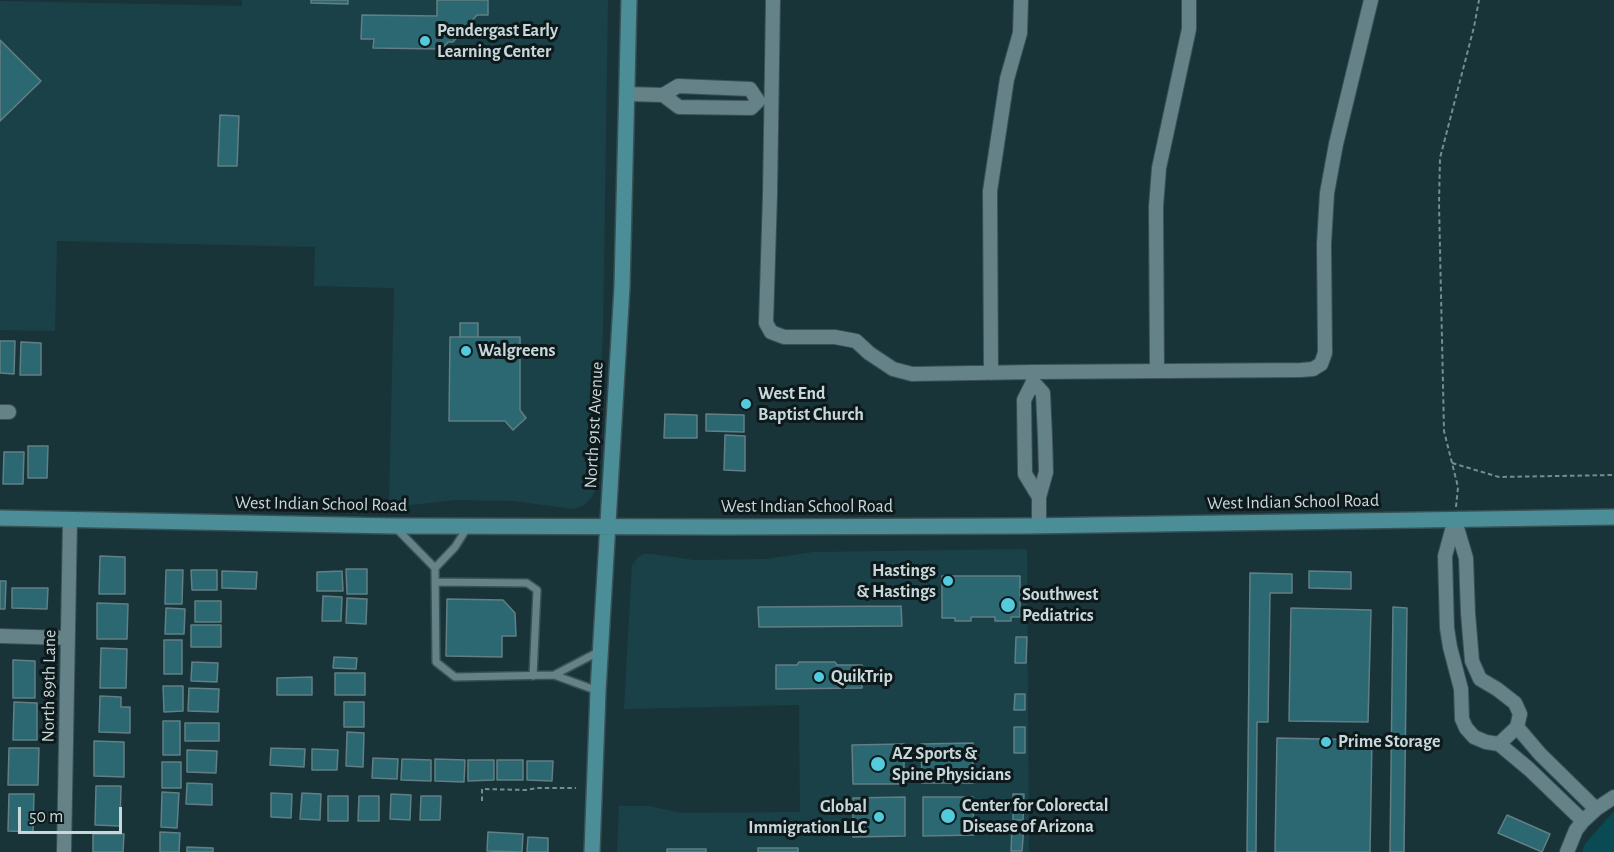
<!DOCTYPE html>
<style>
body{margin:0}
#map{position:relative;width:1614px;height:852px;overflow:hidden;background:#183439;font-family:"Alegreya Sans",sans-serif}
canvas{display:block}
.scale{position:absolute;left:18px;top:807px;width:104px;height:27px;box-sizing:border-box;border:3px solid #c8d8da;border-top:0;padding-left:8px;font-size:18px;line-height:21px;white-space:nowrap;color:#c8d8da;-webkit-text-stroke:4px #0e191c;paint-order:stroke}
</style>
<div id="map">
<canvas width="1614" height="852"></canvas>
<div class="scale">50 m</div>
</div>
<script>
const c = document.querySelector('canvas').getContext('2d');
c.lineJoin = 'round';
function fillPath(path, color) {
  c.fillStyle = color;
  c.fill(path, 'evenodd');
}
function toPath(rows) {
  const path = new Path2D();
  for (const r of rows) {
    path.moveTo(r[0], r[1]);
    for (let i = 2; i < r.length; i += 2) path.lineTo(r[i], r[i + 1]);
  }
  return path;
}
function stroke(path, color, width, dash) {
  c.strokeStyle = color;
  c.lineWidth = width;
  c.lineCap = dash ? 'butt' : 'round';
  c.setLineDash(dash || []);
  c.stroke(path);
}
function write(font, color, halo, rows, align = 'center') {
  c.font = font + ' "Alegreya Sans",sans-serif';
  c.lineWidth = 6;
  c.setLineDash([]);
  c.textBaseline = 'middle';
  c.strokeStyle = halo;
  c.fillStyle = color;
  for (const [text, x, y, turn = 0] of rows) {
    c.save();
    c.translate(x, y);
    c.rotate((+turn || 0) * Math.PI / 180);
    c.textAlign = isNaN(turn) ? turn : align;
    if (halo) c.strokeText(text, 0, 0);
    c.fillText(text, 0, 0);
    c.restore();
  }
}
const built = toPath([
 [242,0,608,0,603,330,595,491,591,498,584,505,574,509,513,501,455,500,401,506,389,505,394,288,314,286,315,247,57,241,55,331,0,330,0,1,242,6],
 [1027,549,1029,852,617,852,619,806,649,806,681,813,800,812,799,705,624,709,632,565,638,557,643,554,652,554,694,560,766,559,813,552]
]);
const green = toPath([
 [1614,811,1614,852,1582,852,1585,844]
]);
const building = toPath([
 [311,0,348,0,348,4,311,3,311,0],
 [437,0,488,0,488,15,477,15,453,42,448,42,442,49,373,48,374,39,361,39,362,15,437,16,437,0],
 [0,40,41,81,0,121,0,40],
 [220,115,239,116,237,166,218,166,220,115],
 [460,323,478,323,478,337,460,337,460,323],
 [450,337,520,337,520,410,526,418,513,430,505,421,449,421,450,337],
 [0,341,15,341,14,374,0,373,0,341],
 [21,342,41,343,41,375,20,375,21,342],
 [665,414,697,415,697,438,664,438,665,414],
 [706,414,744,415,744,432,706,431,706,414],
 [725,435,745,436,745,471,724,470,725,435],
 [28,446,48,446,47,478,28,478,28,446],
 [4,452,24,452,23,484,3,484,4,452],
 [100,556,125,557,125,594,99,594,100,556],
 [346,569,367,569,367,594,347,594,346,569],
 [166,570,183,570,182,604,165,604,166,570],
 [191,570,217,570,217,590,192,590,191,570],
 [222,571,257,572,256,589,222,588,222,571],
 [342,571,343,591,317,591,317,572,342,571],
 [1309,571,1351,572,1351,589,1309,588,1309,571],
 [1250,573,1292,574,1292,593,1270,593,1268,722,1257,722,1256,852,1247,852,1250,573],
 [942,576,1020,576,1020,617,1011,617,1011,621,995,621,995,617,971,617,971,621,955,621,955,618,942,618,942,576],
 [0,581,6,581,5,609,0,609,0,581],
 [12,588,48,588,47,609,12,608,12,588],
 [323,596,342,597,341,621,322,621,323,596],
 [347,598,367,599,366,624,346,623,347,598],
 [447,599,503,600,515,613,516,636,502,636,502,657,446,656,447,599],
 [195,601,221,601,221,622,195,622,195,601],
 [97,603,128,604,127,639,97,639,97,603],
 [901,606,902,626,759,627,758,607,901,606],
 [1393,607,1407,608,1404,852,1390,852,1393,607],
 [166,608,185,609,184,634,165,634,166,608],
 [1291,608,1371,610,1368,722,1289,721,1291,608],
 [191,625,221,625,221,647,191,647,191,625],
 [1016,637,1027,637,1026,663,1015,663,1016,637],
 [164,640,182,640,182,674,164,674,164,640],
 [101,648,127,649,126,688,100,688,101,648],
 [334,657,357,658,356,669,333,668,334,657],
 [13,660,35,661,35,698,13,698,13,660],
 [192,662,218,663,217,682,191,681,192,662],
 [799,662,835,662,837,665,862,665,862,688,776,689,776,665,797,665,799,662],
 [335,673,365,673,365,695,335,695,335,673],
 [312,677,312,695,277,695,277,678,312,677],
 [163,686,183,686,183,711,164,712,163,686],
 [189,688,219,689,218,712,188,711,189,688],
 [1015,694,1025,694,1025,710,1014,710,1015,694],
 [100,696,121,697,121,707,130,707,130,733,99,732,100,696],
 [14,702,37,703,37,740,13,740,14,702],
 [344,702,364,702,364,727,344,727,344,702],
 [163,721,180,721,180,755,163,755,163,721],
 [185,723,219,723,219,741,185,741,185,723],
 [1014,727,1025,727,1025,753,1014,753,1014,727],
 [347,732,364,733,363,767,346,766,347,732],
 [1277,738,1372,740,1370,852,1275,852,1277,738],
 [94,741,124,742,124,777,94,776,94,741],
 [973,743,973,783,922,783,921,744,973,743],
 [904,744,904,784,853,784,852,745,904,744],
 [9,748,39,748,38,785,8,785,9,748],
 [271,748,305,749,304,767,270,765,271,748],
 [312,749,338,750,337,770,312,770,312,749],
 [187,750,217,751,216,773,187,772,187,750],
 [373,758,398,759,397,779,372,778,373,758],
 [402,759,431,760,431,781,401,780,402,759],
 [435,759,465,760,464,782,435,781,435,759],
 [468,760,494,760,494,780,468,781,468,760],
 [497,760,523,760,523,780,497,780,497,760],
 [527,761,553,761,552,781,527,780,527,761],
 [162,762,181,762,181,788,162,788,162,762],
 [187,783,212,784,212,805,186,804,187,783],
 [96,786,121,786,120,826,95,825,96,786],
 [162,792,179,793,177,828,161,827,162,792],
 [271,793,292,794,291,818,271,817,271,793],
 [302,793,321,794,320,820,300,819,302,793],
 [9,794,34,794,33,832,8,831,9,794],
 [391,794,411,795,410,820,390,819,391,794],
 [1013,794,1024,794,1023,820,1013,820,1013,794],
 [328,796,348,796,348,821,328,821,328,796],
 [359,796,379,796,379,821,358,821,359,796],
 [421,796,441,796,440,820,420,820,421,796],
 [905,797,905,836,853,837,853,798,905,797],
 [923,797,973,797,974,835,923,836,923,797],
 [1507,815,1550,834,1542,852,1498,833,1507,815],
 [1012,824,1024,825,1022,851,1011,851,1012,824],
 [160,832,180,833,179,852,160,852,160,832],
 [488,832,523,834,522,852,487,851,488,832],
 [93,834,124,834,123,852,93,852,93,834],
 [528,837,548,838,548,852,527,852,528,837],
 [187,847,213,848,213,852,187,852,187,847],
 [758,848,798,848,798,852,758,852,758,848],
 [667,849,706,849,706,852,667,852,667,849]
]);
const path = toPath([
 [1452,463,1499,477,1614,475],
 [1456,507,1458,487,1444,431,1439,203,1440,158,1474,27,1479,0],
 [482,801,482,789,526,790,538,788,576,788]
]);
const lane = toPath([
 [395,527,435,568,436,662,455,677,554,675,598,691],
 [435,568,455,547,467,528],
 [436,582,527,583,537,590,533,676],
 [554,675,600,651]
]);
const street = toPath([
 [773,0,770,195,766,323,771,332,784,337,835,337,856,341,869,353,893,369,912,374,1033,372,1301,370,1313,369,1321,364,1325,353,1324,244,1327,193,1336,144,1371,0],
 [627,94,663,95,678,86,750,89,758,101],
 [663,95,679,107,751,108,758,101],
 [1157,370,1156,207,1159,168,1189,29,1189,0],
 [991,373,990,191,1007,79,1020,33,1021,0],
 [1033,376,1033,382,1024,400,1025,474,1039,497],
 [1033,382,1043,393,1045,437,1046,472,1039,497,1039,525],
 [0,412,9,412],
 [1455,519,1445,556,1447,628,1450,647,1461,689,1462,719,1466,728,1474,737,1486,742,1499,744,1529,769,1583,821],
 [1455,521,1466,558,1468,613,1472,661,1480,679,1497,689,1515,703,1520,714,1517,727,1499,744],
 [0,636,67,638],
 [1517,727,1540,754,1596,809],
 [64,852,70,520],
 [1567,852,1576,830,1583,821,1596,809,1614,797]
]);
const secondary = toPath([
 [0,518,393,526,728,527,1027,526,1614,517],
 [592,852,598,691,622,287,629,0]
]);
const markers = [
 [425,41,6,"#54cadd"],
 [466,351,6,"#54cadd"],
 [746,404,6,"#54cadd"],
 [948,581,6,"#54cadd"],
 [1008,605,8,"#54cadd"],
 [819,677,6,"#54cadd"],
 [1326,742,6,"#54cadd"],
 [878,764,8,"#54cadd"],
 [948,816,8,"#54cadd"],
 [879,817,6,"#54cadd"]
];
const poiNames = [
 ["Pendergast Early",437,31],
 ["Learning Center",437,52],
 ["Walgreens",478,351],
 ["West End",758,394],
 ["Baptist Church",758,415],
 ["Hastings",936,571,"right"],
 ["& Hastings",936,592,"right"],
 ["Southwest",1022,595],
 ["Pediatrics",1022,616],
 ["QuikTrip",831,677],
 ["Prime Storage",1338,742],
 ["AZ Sports &",892,754],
 ["Spine Physicians",892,775],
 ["Center for Colorectal",962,806],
 ["Disease of Arizona",962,827],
 ["Global",867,807,"right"],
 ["Immigration LLC",867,828,"right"]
];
const streetNames = [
 ["North 91st Avenue",594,425,-87],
 ["West Indian School Road",1293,502,-1],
 ["West Indian School Road",321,504,1],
 ["West Indian School Road",807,507],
 ["North 89th Lane",49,686,-89]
];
fillPath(built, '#1b4148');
fillPath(green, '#094a53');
fillPath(building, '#2b6872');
stroke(building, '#617f84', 1.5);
stroke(lane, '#395054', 10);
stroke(street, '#395054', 16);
stroke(secondary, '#395054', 18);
stroke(path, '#778c90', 2, [4.5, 3]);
stroke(lane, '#648287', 7);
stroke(street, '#648287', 14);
stroke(secondary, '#4b8e98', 15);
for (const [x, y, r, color] of markers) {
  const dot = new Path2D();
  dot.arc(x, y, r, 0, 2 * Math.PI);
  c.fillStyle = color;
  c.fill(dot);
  stroke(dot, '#0e191c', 2);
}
write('bold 18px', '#c8d8da', '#0e191c', poiNames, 'left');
write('18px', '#c8d8da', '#0e191c', streetNames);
</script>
